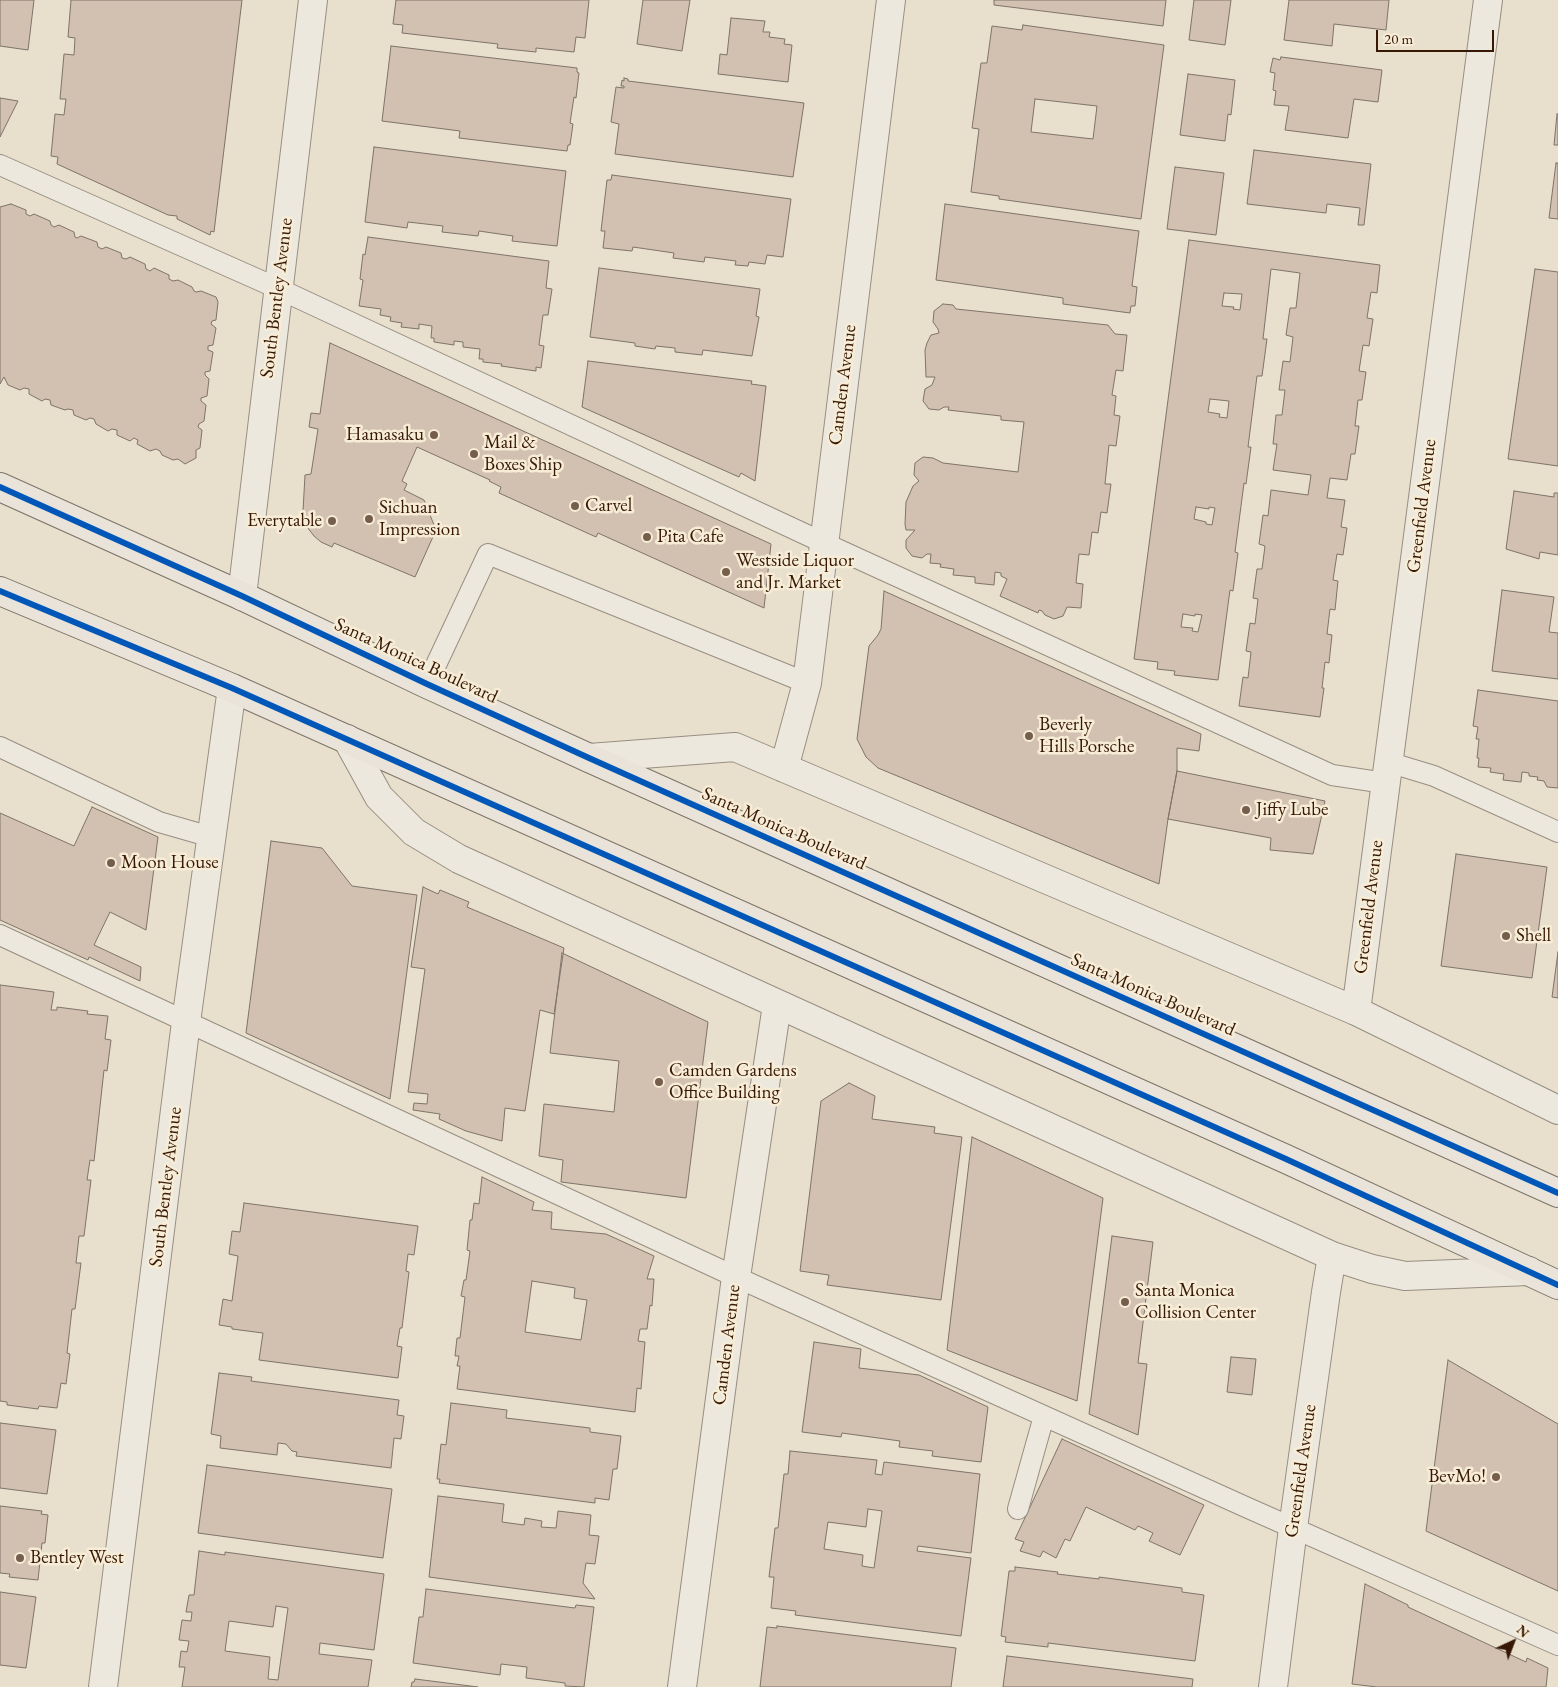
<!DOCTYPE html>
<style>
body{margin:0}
#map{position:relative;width:1558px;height:1687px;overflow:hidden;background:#e8dfcd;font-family:"EB Garamond",serif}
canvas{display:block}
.north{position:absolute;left:1488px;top:1617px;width:50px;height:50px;-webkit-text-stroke:4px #f7edd7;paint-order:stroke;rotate:43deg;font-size:14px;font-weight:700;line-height:20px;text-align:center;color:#371805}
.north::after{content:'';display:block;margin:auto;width:18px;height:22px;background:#371805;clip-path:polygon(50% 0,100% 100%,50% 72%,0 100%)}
.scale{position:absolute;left:1376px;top:30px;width:118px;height:22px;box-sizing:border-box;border:2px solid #371805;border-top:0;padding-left:6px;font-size:15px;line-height:18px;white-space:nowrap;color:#371805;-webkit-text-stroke:4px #f7edd7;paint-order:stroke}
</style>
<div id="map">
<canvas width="1558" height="1687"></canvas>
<div class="north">N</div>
<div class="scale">20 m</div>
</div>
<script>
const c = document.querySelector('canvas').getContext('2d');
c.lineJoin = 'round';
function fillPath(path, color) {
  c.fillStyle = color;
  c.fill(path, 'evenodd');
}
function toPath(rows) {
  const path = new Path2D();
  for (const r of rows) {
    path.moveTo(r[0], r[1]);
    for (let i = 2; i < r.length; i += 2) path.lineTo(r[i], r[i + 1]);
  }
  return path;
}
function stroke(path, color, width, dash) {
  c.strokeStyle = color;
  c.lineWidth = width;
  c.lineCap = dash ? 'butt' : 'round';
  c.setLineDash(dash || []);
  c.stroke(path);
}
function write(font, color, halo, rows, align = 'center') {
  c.font = font + ' "EB Garamond",serif';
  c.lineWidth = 5;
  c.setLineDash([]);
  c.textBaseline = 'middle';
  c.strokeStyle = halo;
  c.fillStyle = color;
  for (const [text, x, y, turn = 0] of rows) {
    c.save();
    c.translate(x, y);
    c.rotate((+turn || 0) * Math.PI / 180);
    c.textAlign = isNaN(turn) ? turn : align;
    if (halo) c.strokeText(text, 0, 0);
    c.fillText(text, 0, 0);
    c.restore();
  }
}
const building = toPath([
 [0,0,34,0,28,50,0,46,0,0],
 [71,0,242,0,214,232,211,231,210,235,177,219,177,216,168,215,57,164,58,157,51,156,55,114,64,115,66,99,60,99,64,54,74,55,75,38,68,37,71,0],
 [396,0,589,0,585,38,576,37,574,52,536,48,536,52,497,48,498,44,402,33,403,25,393,24,396,0],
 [643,0,690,0,682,51,637,44,643,0],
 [994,0,1166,0,1163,26,994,5,994,0],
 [1194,0,1231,0,1225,45,1189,40,1194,0],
 [1289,0,1389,0,1386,30,1334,24,1332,46,1284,40,1289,0],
 [731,18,765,21,763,32,770,32,769,37,785,39,784,44,792,45,788,82,718,74,720,54,727,55,731,18],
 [1023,25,1164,45,1141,219,999,199,999,196,971,192,979,129,972,128,981,63,987,63,992,26,1022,30,1023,25],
 [1035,99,1097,106,1093,139,1031,132,1035,99],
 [391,46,577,68,577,72,579,73,576,98,574,97,570,123,573,124,570,145,568,145,567,151,459,138,460,131,382,121,391,46],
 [1281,57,1382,70,1378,102,1354,99,1348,138,1285,130,1289,106,1274,105,1276,91,1273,90,1275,73,1270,72,1273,58,1280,60,1281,57],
 [1188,74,1235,80,1231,115,1228,114,1225,141,1180,135,1188,74],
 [624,78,628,79,628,81,804,103,793,177,615,154,619,124,611,122,616,87,624,88,624,86,621,86,622,80,624,81,624,78],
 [0,98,18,101,0,137,0,98],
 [1557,114,1558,114,1558,145,1554,145,1557,114],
 [374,147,566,171,557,246,512,241,513,236,479,231,478,236,442,232,443,226,408,222,407,228,365,222,374,147],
 [1254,150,1371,164,1364,225,1358,225,1360,208,1327,204,1326,213,1247,204,1254,150],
 [1556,163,1558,163,1558,219,1549,218,1556,163],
 [1175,167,1224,173,1216,235,1167,229,1175,167],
 [612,175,791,199,783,257,767,255,765,264,749,262,748,266,735,265,736,261,705,257,704,262,673,258,674,253,633,247,632,251,603,248,605,231,601,231,607,180,611,180,612,175],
 [11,204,26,210,26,214,30,216,34,214,50,221,51,225,54,227,59,225,74,232,75,237,77,238,81,236,97,242,98,247,102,249,106,247,121,253,122,258,126,259,130,257,145,264,146,269,150,271,154,268,169,275,169,279,173,281,178,280,192,287,194,291,196,292,201,291,216,297,218,302,216,320,212,321,211,324,216,328,213,345,208,346,208,350,213,352,210,371,205,372,205,375,209,379,207,396,201,398,201,401,206,405,204,421,199,424,198,427,202,430,200,448,196,450,196,458,185,464,178,459,173,460,162,455,160,451,156,449,150,451,137,444,138,440,134,438,130,441,117,435,117,430,112,429,108,431,96,424,94,419,90,418,86,420,74,415,73,410,68,409,65,410,51,405,50,400,45,399,42,401,29,394,29,389,24,388,20,390,8,385,4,377,0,384,0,207,11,204],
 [945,204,1139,231,1132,286,1137,287,1135,306,1131,306,1130,313,1063,304,1063,298,936,280,945,204],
 [368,237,549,261,546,288,552,289,548,315,543,315,539,345,544,346,541,368,536,367,536,371,501,366,502,364,483,362,483,359,479,359,480,349,463,347,463,342,454,341,454,345,434,342,434,338,431,338,432,326,419,324,419,329,401,327,402,323,390,321,391,317,380,315,381,309,359,306,363,280,360,279,363,254,365,255,368,237],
 [1189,240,1380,265,1377,293,1371,292,1367,318,1373,319,1369,346,1363,345,1359,371,1366,372,1362,400,1358,400,1355,426,1359,426,1355,454,1351,454,1347,480,1330,478,1327,498,1345,500,1341,527,1347,528,1343,555,1337,554,1333,580,1338,581,1335,610,1330,609,1327,634,1332,635,1329,663,1325,662,1322,688,1324,688,1320,717,1239,706,1243,677,1248,678,1251,652,1246,651,1250,623,1255,624,1258,599,1253,598,1257,569,1262,569,1265,546,1259,544,1263,515,1268,516,1271,490,1308,495,1311,475,1273,470,1277,444,1273,444,1276,415,1282,415,1285,390,1279,390,1283,361,1290,362,1293,337,1286,335,1290,308,1296,308,1300,273,1271,269,1263,339,1267,339,1262,376,1257,376,1248,447,1251,447,1246,484,1244,483,1235,552,1238,553,1233,591,1230,590,1218,680,1174,675,1175,671,1157,669,1158,662,1134,659,1189,240],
 [1224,293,1242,294,1240,310,1233,309,1234,307,1222,306,1224,293],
 [1210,399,1229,401,1227,418,1219,417,1220,414,1208,412,1210,399],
 [1196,507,1209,509,1209,507,1215,508,1212,525,1206,524,1206,522,1194,519,1196,507],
 [1183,614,1195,616,1195,614,1202,615,1198,632,1192,631,1193,628,1181,627,1183,614],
 [599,268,760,289,756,316,759,317,752,356,703,350,702,355,675,352,675,348,656,346,655,349,635,346,635,343,590,337,599,268],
 [1535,269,1558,272,1558,466,1508,459,1535,269],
 [943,304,953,305,956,309,1108,325,1115,334,1127,335,1123,371,1116,370,1112,395,1116,396,1114,415,1120,416,1116,446,1109,445,1105,484,1111,484,1107,513,1101,512,1098,533,1092,532,1089,555,1079,554,1076,583,1083,584,1081,608,1067,607,1063,616,1054,619,1045,615,1042,611,1039,610,1038,613,1000,596,1007,579,1001,576,1001,573,995,572,994,585,975,583,975,577,953,575,954,569,940,567,941,564,930,563,931,554,927,554,922,558,912,556,906,548,906,540,915,530,906,530,905,524,906,502,913,486,919,481,914,475,915,463,923,457,933,458,943,463,1018,472,1024,422,1001,420,1001,416,948,410,949,407,944,407,939,410,929,409,923,401,925,389,932,385,935,377,926,377,925,350,927,343,931,335,939,333,938,329,933,322,934,311,943,304],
 [330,343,771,544,764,608,598,533,596,537,499,493,501,487,489,481,490,480,417,447,402,481,407,484,404,490,424,500,436,530,415,577,334,543,332,547,321,542,314,536,307,527,303,518,303,511,305,475,311,474,318,429,309,427,311,413,320,414,330,343],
 [588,361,752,381,751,384,766,386,755,481,741,473,739,477,582,407,588,361],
 [1514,491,1554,497,1554,493,1558,493,1558,555,1540,552,1539,559,1506,549,1514,491],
 [1502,590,1554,597,1549,632,1558,633,1558,679,1492,671,1502,590],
 [884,591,1201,734,1199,751,1177,748,1177,771,1168,819,1159,884,878,768,866,757,857,739,869,646,878,635,881,629,884,591],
 [1478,690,1558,701,1558,788,1547,787,1544,781,1537,780,1538,777,1529,776,1529,773,1522,772,1521,782,1503,780,1504,774,1490,772,1491,768,1478,767,1479,758,1477,758,1479,739,1476,739,1478,727,1473,726,1478,690],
 [1177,771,1325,801,1313,854,1270,850,1271,838,1168,819,1177,771],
 [92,807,158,837,146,930,110,912,94,945,141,967,140,981,89,957,88,960,0,920,0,813,74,846,92,807],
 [271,841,322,848,352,886,417,895,390,1099,246,1033,271,841],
 [1456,854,1547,867,1532,978,1441,966,1456,854],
 [423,887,438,894,440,890,469,902,467,907,564,948,554,1014,540,1010,525,1111,505,1108,502,1141,466,1131,439,1119,440,1114,413,1110,414,1103,427,1104,428,1094,408,1092,425,969,411,967,423,887],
 [1558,952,1558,998,1552,997,1558,952],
 [562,953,708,1022,686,1198,561,1182,563,1160,539,1156,544,1104,614,1112,619,1061,550,1053,562,953],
 [0,985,54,992,51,1010,57,1010,57,1007,88,1011,87,1014,108,1016,105,1039,111,1040,107,1071,104,1070,94,1161,90,1160,87,1180,91,1180,84,1236,79,1236,76,1263,81,1263,75,1309,72,1309,67,1353,70,1354,66,1384,61,1383,57,1408,39,1406,38,1409,7,1405,7,1402,0,1401,0,985],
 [849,1083,875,1096,872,1119,935,1127,934,1133,962,1137,941,1300,827,1285,829,1275,800,1271,821,1101,849,1083],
 [972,1137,1103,1198,1077,1401,947,1350,972,1137],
 [482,1177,534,1202,532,1210,552,1212,551,1229,606,1234,654,1256,647,1279,654,1279,652,1306,650,1305,647,1329,640,1329,638,1341,645,1342,641,1389,637,1388,635,1412,457,1389,460,1366,457,1366,459,1356,455,1356,457,1338,460,1338,465,1297,461,1296,464,1280,466,1280,470,1251,467,1250,470,1220,472,1220,474,1203,479,1204,482,1177],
 [532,1281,575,1288,574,1298,587,1300,581,1340,525,1332,532,1281],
 [244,1203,418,1226,414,1255,408,1254,406,1271,409,1272,402,1328,400,1328,397,1346,402,1347,398,1378,259,1360,263,1333,232,1329,232,1327,219,1325,223,1299,232,1301,238,1256,229,1254,232,1231,240,1232,244,1203],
 [1112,1236,1153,1242,1138,1363,1147,1364,1138,1435,1089,1414,1112,1236],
 [814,1342,861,1349,859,1368,919,1375,988,1407,981,1462,932,1456,933,1451,899,1447,900,1441,842,1433,841,1437,802,1432,814,1342],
 [1231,1357,1256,1359,1252,1395,1227,1392,1231,1357],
 [1448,1360,1558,1424,1558,1591,1426,1531,1448,1360],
 [219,1373,252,1377,251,1381,399,1400,397,1415,404,1416,401,1439,394,1438,391,1468,296,1456,297,1452,292,1451,286,1444,278,1443,277,1455,220,1448,221,1436,211,1434,219,1373],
 [451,1403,507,1410,506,1418,590,1428,590,1432,621,1436,617,1469,613,1469,609,1500,595,1498,595,1503,439,1483,440,1479,437,1479,441,1444,446,1445,451,1403],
 [0,1423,56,1430,47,1494,0,1488,0,1423],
 [1062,1439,1204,1505,1180,1555,1149,1541,1153,1533,1138,1526,1135,1530,1086,1507,1070,1541,1065,1539,1056,1558,1043,1551,1040,1557,1020,1551,1024,1542,1015,1539,1062,1439],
 [790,1451,877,1460,875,1474,882,1475,884,1462,980,1474,971,1553,918,1546,917,1551,971,1558,961,1636,795,1615,796,1611,771,1608,774,1577,769,1577,775,1528,778,1528,784,1474,788,1474,790,1451],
 [868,1509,882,1511,874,1568,862,1566,863,1555,824,1549,828,1522,866,1527,868,1509],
 [207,1465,392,1489,383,1558,198,1533,207,1465],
 [438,1496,504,1504,502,1522,524,1525,525,1518,542,1521,541,1527,556,1528,558,1511,591,1515,589,1535,599,1536,595,1564,586,1563,583,1583,595,1599,429,1577,438,1496],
 [0,1506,42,1511,41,1514,48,1515,45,1543,42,1543,38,1580,9,1577,10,1574,0,1573,0,1506],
 [199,1551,225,1555,225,1552,384,1574,374,1650,320,1643,319,1654,372,1660,368,1687,182,1687,185,1667,179,1667,181,1651,187,1652,189,1641,179,1640,182,1620,191,1621,192,1612,186,1612,189,1595,194,1595,199,1551],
 [276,1606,288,1608,278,1680,268,1679,270,1657,225,1651,229,1621,273,1627,276,1606],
 [1015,1567,1058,1572,1057,1574,1099,1579,1099,1577,1182,1588,1182,1592,1204,1595,1195,1661,1048,1643,1048,1647,1005,1642,1006,1637,1001,1636,1009,1571,1015,1571,1015,1567],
 [1365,1584,1408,1605,1408,1607,1526,1662,1527,1658,1548,1668,1546,1687,1377,1687,1352,1684,1365,1584],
 [426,1589,575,1608,576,1605,594,1607,584,1687,565,1686,565,1683,526,1678,527,1667,501,1664,500,1675,413,1663,419,1617,423,1617,426,1589],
 [0,1592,36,1597,26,1668,0,1665,0,1592],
 [777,1626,956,1648,951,1687,760,1687,767,1627,777,1628,777,1626],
 [1007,1656,1193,1679,1192,1687,1003,1687,1007,1656],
 [415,1679,478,1687,411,1687,412,1682,414,1682,415,1679]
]);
const lane = toPath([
 [0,165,277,288,824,543,1332,775,1385,783],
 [427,684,488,554,807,683],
 [0,747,159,822,211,837],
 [1388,762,1434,776,1558,832],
 [0,935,736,1277,1248,1508,1558,1645],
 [1018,1509,1044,1416]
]);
const street = toPath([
 [242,596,313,0],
 [347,739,379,797,414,832,459,859,1332,1256,1372,1269,1405,1276,1529,1271],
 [589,758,735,747,1356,1011,1558,1110],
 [784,768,807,683,891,0],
 [1356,1011,1488,0],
 [103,1687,186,1022,232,688],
 [682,1687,736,1277,777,1005],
 [1273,1687,1293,1528,1326,1292,1332,1256]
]);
const primary = toPath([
 [0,487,242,596,427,684,589,758,1558,1193],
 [0,591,232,688,1286,1159,1558,1285]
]);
const cycleway = toPath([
 [0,487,242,596,427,684,589,758,1558,1193],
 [0,591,232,688,1286,1159,1558,1285]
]);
const markers = [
 [434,435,5,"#755e4b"],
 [474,454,5,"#755e4b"],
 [575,506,5,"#755e4b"],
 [369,519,5,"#755e4b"],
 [332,521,5,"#755e4b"],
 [647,537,5,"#755e4b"],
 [726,572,5,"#755e4b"],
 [1029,736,5,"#755e4b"],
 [1246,810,5,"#755e4b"],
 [111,863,5,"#755e4b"],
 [1506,936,5,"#755e4b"],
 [659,1082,5,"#755e4b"],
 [1125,1302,5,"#755e4b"],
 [1496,1477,5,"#755e4b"],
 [20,1558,5,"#755e4b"]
];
const streetNames = [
 ["South Bentley Avenue",277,298,-83],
 ["Camden Avenue",843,385,-83],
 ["Greenfield Avenue",1422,506,-83],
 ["Santa Monica Boulevard",416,661,25],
 ["Santa Monica Boulevard",784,829,24],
 ["Greenfield Avenue",1369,907,-83],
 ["Santa Monica Boulevard",1153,995,24],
 ["South Bentley Avenue",166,1187,-83],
 ["Camden Avenue",727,1345,-83],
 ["Greenfield Avenue",1301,1471,-82]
];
const poiNames = [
 ["Hamasaku",424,435,"right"],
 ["Mail &",484,443],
 ["Boxes Ship",484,465],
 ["Carvel",585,506],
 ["Sichuan",379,508],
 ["Impression",379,530],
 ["Everytable",322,521,"right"],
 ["Pita Cafe",657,537],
 ["Westside Liquor",736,561],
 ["and Jr. Market",736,583],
 ["Beverly",1039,725],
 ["Hills Porsche",1039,747],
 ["Jiffy Lube",1256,810],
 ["Moon House",121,863],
 ["Shell",1516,936],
 ["Camden Gardens",669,1071],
 ["Office Building",669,1093],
 ["Santa Monica",1135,1291],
 ["Collision Center",1135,1313],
 ["BevMo!",1486,1477,"right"],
 ["Bentley West",30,1558]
];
fillPath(building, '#d2c0b1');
stroke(building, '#7e7468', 1);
stroke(lane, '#988e82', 22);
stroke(street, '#988e82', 30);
stroke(primary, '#7e7468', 30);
stroke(lane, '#ece8de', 20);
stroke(street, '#ece8de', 28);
stroke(primary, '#e9e3d9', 28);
stroke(cycleway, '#0057b8', 6);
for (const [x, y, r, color] of markers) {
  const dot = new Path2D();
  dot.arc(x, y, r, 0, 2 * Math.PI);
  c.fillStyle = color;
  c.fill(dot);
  stroke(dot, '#f7edd7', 2);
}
write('19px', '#371805', '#f7edd7', streetNames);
write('19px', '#371805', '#f7edd7', poiNames, 'left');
</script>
